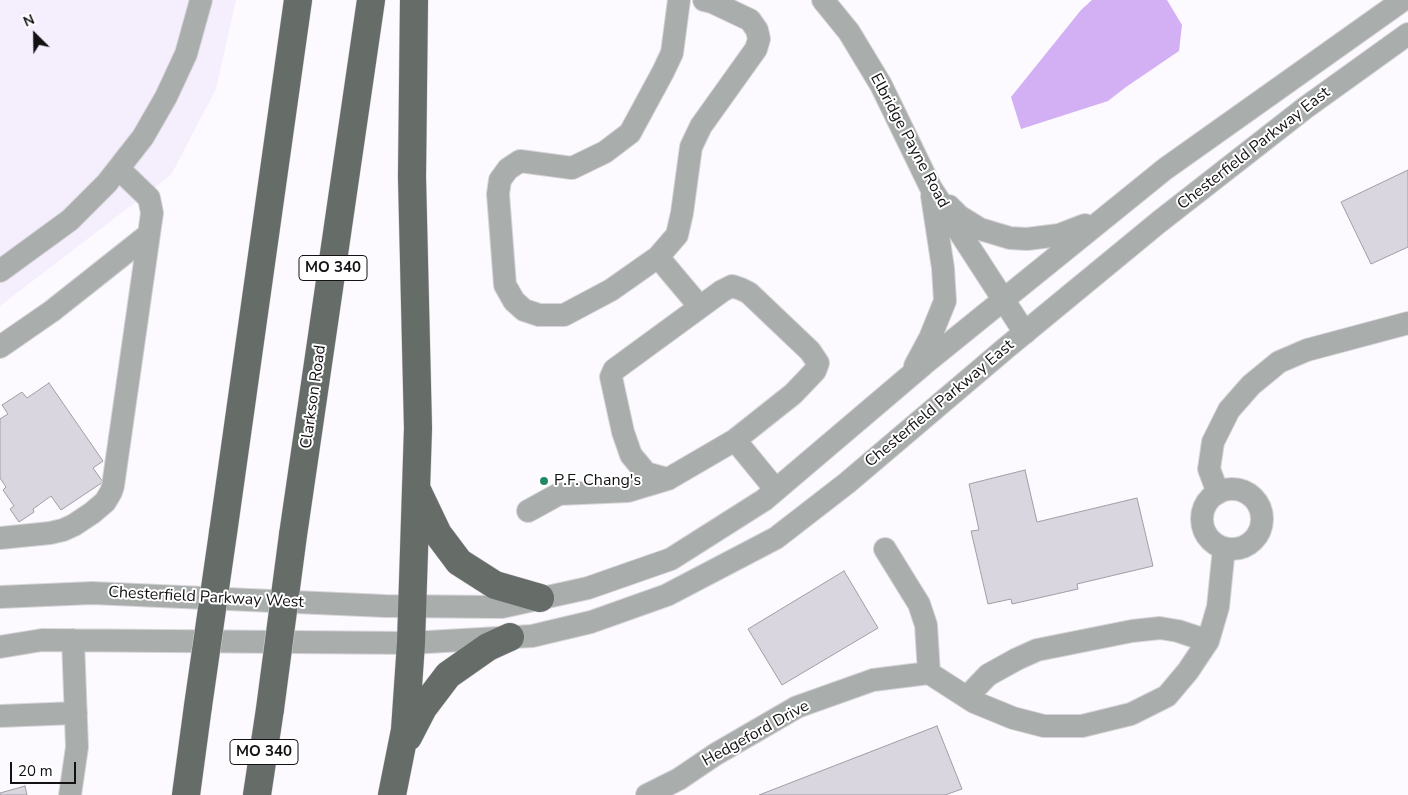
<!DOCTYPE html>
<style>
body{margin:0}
#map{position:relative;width:1408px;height:795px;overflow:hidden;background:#fcfaff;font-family:"Nunito Sans",sans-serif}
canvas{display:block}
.north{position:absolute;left:10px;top:10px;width:50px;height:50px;-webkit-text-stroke:4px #fff;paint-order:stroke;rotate:337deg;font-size:14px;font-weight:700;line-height:20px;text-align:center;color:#131114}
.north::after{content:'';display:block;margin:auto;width:18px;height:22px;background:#131114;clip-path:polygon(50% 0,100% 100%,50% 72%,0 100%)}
.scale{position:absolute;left:10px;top:762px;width:66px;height:22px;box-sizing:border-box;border:2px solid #131114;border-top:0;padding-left:6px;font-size:15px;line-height:18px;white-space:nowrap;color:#131114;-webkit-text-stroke:4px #fff;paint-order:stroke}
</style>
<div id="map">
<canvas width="1408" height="795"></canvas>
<div class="north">N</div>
<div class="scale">20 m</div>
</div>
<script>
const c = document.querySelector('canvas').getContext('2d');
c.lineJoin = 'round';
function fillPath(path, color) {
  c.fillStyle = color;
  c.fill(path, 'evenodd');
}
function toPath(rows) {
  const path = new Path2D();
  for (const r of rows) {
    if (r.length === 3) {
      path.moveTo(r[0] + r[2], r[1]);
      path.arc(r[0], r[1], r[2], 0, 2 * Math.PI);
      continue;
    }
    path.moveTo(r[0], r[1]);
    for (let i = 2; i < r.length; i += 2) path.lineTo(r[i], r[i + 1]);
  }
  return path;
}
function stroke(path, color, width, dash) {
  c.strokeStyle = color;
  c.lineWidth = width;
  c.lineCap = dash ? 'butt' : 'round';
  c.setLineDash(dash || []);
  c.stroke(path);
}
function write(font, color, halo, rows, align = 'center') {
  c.font = font + ' "Nunito Sans",sans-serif';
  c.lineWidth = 4;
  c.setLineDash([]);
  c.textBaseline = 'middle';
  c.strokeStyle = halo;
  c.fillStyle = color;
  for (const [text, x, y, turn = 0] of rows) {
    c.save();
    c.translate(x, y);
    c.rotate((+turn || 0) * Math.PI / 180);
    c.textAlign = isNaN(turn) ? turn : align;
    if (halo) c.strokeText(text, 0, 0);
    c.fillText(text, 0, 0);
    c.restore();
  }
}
const built = toPath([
 [0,0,236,0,216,89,171,175,0,306]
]);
const water = toPath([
 [1092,0,1167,0,1182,25,1179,51,1126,87,1108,101,1021,129,1011,97,1081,10]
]);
const building = toPath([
 [1408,170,1408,247,1371,264,1341,202,1408,170],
 [49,383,103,461,93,468,103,482,61,510,51,496,33,509,34,512,19,522,10,509,14,506,3,490,6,487,0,478,0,419,8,414,2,405,22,392,27,398,49,383],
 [1025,470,1037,522,1137,498,1153,566,1077,584,1078,589,1012,604,1011,599,988,604,971,531,979,530,969,484,1025,470],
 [844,571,878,628,782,685,748,629,844,571],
 [937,726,962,789,945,795,759,795,937,726],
 [25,786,27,795,0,795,0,793,25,786]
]);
const minor = toPath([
 [823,0,849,32,881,85,931,188,1025,333],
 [949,206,959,216,980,229,1010,238,1027,239,1059,235,1085,225],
 [658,257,611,290,564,315,539,315,524,310,514,301,505,285,498,194,500,180,508,169,520,161,572,168,605,152,630,133,663,72,672,53,679,0],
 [0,271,70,220,107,183,143,137,166,97,186,54,201,0],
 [700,307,658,257,677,235,682,213,691,147,701,126,756,49,759,39,757,30,750,20,712,2,704,0],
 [0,347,52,311,148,235],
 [915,366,930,338,945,301,943,268,932,196],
 [735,440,793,394,815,371,818,363,810,351,749,293,741,289,732,286,722,291,614,370,611,377,623,432,631,455,646,473,668,479,735,440,776,490],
 [1232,519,30],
 [1218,493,1209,469,1213,442,1229,410,1251,385,1279,362,1307,350,1408,323],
 [528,511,559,494,628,491,668,479],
 [0,538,50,533,63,530,74,525,92,513,105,502,111,492,113,486,152,213,149,198,119,169],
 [885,549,919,604,926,625,929,673],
 [0,597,92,593,385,606,502,607,588,588,671,559,764,500,924,364,1165,169,1403,0],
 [0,647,42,640,411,643,532,636,591,622,667,595,776,538,847,483,1006,348,1159,222,1305,108,1408,34],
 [967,697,988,675,1017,659,1037,650,1132,631,1160,628,1178,631,1208,641],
 [0,716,76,713],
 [70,795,77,747,73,640],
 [647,795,679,779,716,754,797,707,873,680,929,673,974,702,1013,718,1044,726,1082,726,1131,714,1167,696,1188,671,1208,641,1218,607,1224,548]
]);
const major = toPath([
 [417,490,438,534,459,562,495,585,540,598],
 [223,533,298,0],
 [293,535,371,0],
 [408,737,423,708,448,675,488,647,510,637],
 [186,795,198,706],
 [257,795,270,709],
 [392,795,405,730,411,643,418,428,412,177,414,0]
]);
const majorBridge = toPath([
 [198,706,223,533],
 [270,709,293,535]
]);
const markers = [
 [544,481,5,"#238964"]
];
const shields = [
 [333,268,68],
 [264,752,68]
];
const shieldNames = [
 ["MO 340",333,268],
 ["MO 340",264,752]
];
const streetNames = [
 ["Elbridge Payne Road",909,141,62],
 ["Chesterfield Parkway East",1254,149,-38],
 ["Clarkson Road",314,397,-82],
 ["Chesterfield Parkway East",940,404,-40],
 ["Chesterfield Parkway West",206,598,3],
 ["Hedgeford Drive",756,734,-29]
];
const poiNames = [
 ["P.F. Chang's",554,481]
];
fillPath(built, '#f5eefd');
fillPath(water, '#d3aff4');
fillPath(building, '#dad6df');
stroke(building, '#a19da5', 1);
stroke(minor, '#d7d5d9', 24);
stroke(major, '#d7d5d9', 29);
stroke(minor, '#a9adab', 22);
stroke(major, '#666d69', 28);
stroke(majorBridge, '#d7d5d9', 29, []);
stroke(majorBridge, '#666d69', 28);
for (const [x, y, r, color] of markers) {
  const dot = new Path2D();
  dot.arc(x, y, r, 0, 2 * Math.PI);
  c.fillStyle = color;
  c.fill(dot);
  stroke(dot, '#fff', 2);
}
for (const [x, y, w] of shields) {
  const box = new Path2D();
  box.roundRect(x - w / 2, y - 12.5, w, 25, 4);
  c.fillStyle = '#fff';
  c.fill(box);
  stroke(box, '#131114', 1);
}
write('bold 15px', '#131114', null, shieldNames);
write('16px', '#131114', '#fff', streetNames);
write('16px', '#131114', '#fff', poiNames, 'left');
</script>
